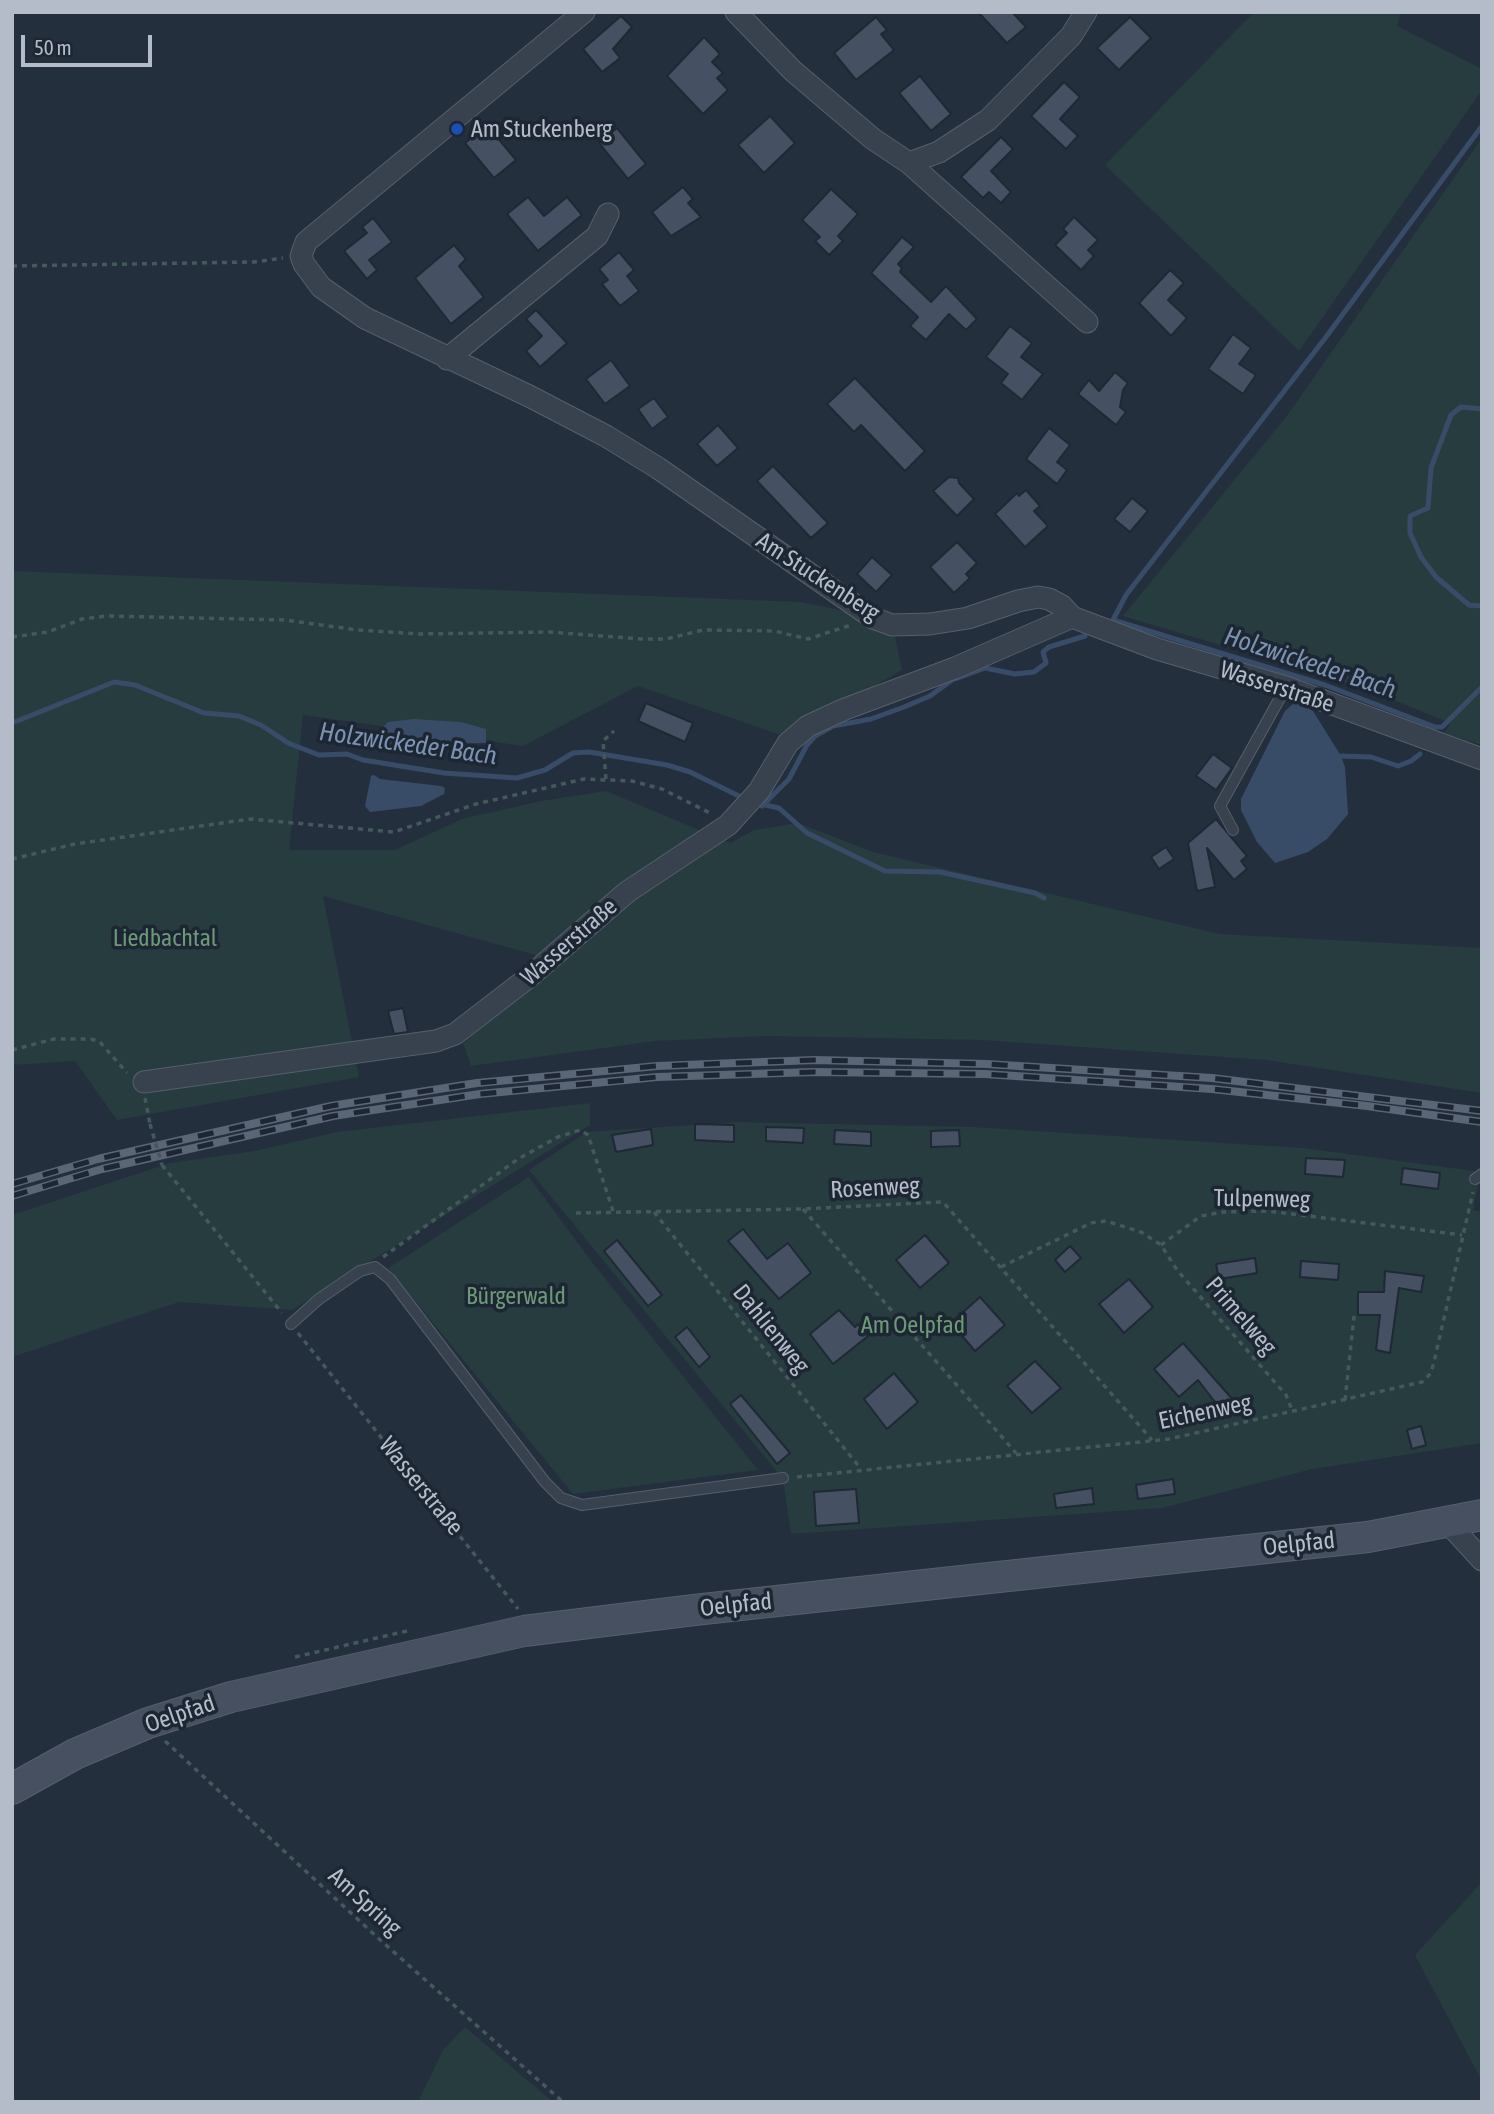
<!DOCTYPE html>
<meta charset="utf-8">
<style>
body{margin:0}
#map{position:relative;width:1494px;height:2114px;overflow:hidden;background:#242f3e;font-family:"Asap Condensed",sans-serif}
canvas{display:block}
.frame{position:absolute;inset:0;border:14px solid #b4bcc9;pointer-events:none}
.scale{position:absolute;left:21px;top:35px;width:131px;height:32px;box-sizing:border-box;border:4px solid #b4bcc9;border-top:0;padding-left:9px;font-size:21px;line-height:24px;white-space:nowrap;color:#b4bcc9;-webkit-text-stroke:5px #1d2633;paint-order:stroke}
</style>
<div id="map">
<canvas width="1494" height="2114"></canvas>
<div class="frame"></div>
<div class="scale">50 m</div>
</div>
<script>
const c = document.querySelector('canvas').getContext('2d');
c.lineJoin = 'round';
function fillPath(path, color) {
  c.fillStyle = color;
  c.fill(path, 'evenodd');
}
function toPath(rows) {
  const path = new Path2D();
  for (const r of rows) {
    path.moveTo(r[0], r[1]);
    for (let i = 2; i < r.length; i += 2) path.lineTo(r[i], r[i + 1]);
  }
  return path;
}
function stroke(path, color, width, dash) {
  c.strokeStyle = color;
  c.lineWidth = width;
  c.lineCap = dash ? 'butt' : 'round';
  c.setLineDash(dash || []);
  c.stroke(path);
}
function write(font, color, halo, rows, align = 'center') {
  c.font = font + ' "Asap Condensed",sans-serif';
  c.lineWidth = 7;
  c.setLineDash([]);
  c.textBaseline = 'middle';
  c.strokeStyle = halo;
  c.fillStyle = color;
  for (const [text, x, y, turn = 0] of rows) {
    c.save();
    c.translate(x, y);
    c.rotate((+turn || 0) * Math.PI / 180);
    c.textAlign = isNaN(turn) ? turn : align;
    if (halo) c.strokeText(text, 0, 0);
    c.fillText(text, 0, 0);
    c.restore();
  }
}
const green = toPath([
 [1254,12,1401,12,1397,26,1482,69,1482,90,1299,351,1105,165],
 [1482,138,1481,518,1482,745,1445,733,1450,723,1364,688,1123,616,1286,417],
 [12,571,802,602,873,618,874,626,895,637,902,670,787,737,638,686,523,746,303,715,289,850,395,850,462,819,541,801,606,791,730,843,754,830,798,823,873,852,1219,934,1482,948,1482,1093,1266,1060,983,1040,766,1036,655,1041,471,1066,463,1043,561,962,323,896,359,1077,117,1120,75,1061,12,1065],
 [590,1103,590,1125,292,1310,179,1302,12,1357,12,1215,170,1163,255,1151,337,1132],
 [738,1122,971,1127,1304,1148,1481,1172,1473,1210,1482,1212,1482,1443,1312,1469,1162,1508,791,1534,783,1479,529,1170,587,1132],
 [529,1177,592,1262,758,1470,573,1494,388,1268],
 [1482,1882,1482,2081,1415,1955],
 [465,2027,553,2102,418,2102,443,2050]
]);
const water = toPath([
 [1294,703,1305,704,1313,711,1341,756,1345,767,1348,814,1327,839,1308,852,1275,863,1257,842,1241,810,1241,799,1285,711],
 [414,719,461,722,486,729,486,743,370,746,370,741,388,722],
 [374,775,380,779,441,786,445,788,444,794,421,806,370,812,365,806,371,776]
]);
const stream = toPath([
 [1482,126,1326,337,1126,595,1113,620,1325,685,1435,727,1442,727,1482,687],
 [1482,409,1461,407,1451,415,1431,468,1428,508,1410,516,1410,533,1421,557,1436,577,1469,605,1482,606],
 [12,723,114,682,135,685,204,713,239,716,261,725,288,743,319,755,347,754,363,760,444,773,517,778,545,770,573,753,589,752,667,765,690,772,743,798],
 [1341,756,1371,757,1398,766,1411,761,1420,754],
 [756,803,779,808,807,833,885,871,940,872,1035,893,1044,898],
 [762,806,789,779,807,745,815,736,833,726,871,719,904,707,930,696,952,680,985,668,1015,674,1034,672,1046,663,1043,652,1049,647,1085,636]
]);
const building = toPath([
 [978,12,1012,12,1026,27,1007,43,978,12],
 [621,16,632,27,613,49,620,58,602,72,583,49,621,16],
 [876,17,887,30,881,34,894,50,856,80,834,53,876,17],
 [1130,17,1151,38,1119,70,1097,48,1130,17],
 [704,37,720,54,712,62,723,73,717,78,728,90,703,114,667,76,704,37],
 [920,76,951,114,931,131,899,93,920,76],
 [1064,82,1080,97,1060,119,1078,136,1066,149,1031,116,1064,82],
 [770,116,795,143,764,173,738,145,770,116],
 [487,125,516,160,494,178,465,143,487,125],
 [617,128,646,164,628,179,599,143,617,128],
 [1001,137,1013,149,991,171,1011,192,1001,203,989,192,983,198,961,177,1001,137],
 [683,187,693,199,688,203,701,217,671,236,652,212,683,187],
 [831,189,858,214,838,236,843,241,829,255,815,241,820,237,802,220,831,189],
 [528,197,544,216,567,197,582,215,538,251,507,214,528,197],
 [1074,217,1098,240,1088,250,1094,256,1081,270,1055,245,1067,233,1063,229,1074,217],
 [373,218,392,242,369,260,377,270,367,279,344,251,367,233,362,227,373,218],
 [902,237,914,247,898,264,902,268,900,272,931,302,946,286,977,319,966,330,949,314,926,340,910,326,918,317,871,273,902,237],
 [454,245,466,259,459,266,484,297,451,324,415,278,454,245],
 [619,252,634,270,627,276,639,291,620,306,602,284,608,280,599,269,619,252],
 [1170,270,1184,283,1168,300,1187,318,1171,336,1139,303,1170,270],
 [536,310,567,343,540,367,526,351,542,336,526,319,536,310],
 [1010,326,1032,343,1021,357,1043,374,1022,400,1001,383,1008,374,986,357,1010,326],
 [1233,334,1251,348,1239,364,1256,375,1243,394,1208,369,1233,334],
 [611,360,630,386,605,404,586,379,611,360],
 [1115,372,1128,383,1123,390,1120,407,1126,412,1116,425,1078,394,1089,380,1099,391,1115,372],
 [855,378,925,451,905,471,861,425,854,432,827,404,855,378],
 [654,398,668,417,652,429,638,409,654,398],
 [718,425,738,448,717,466,697,444,718,425],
 [1049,428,1070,445,1057,462,1067,470,1057,484,1026,459,1049,428],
 [773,466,828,523,811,538,757,481,773,466],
 [949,477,958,478,959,483,974,499,957,516,933,491,949,477],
 [1026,490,1040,506,1034,511,1048,526,1025,547,995,514,1017,493,1019,496,1026,490],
 [1132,498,1148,511,1130,532,1114,519,1132,498],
 [957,542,977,563,966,574,970,578,954,593,930,567,957,542],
 [872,557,892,575,876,592,857,574,872,557],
 [646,703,693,723,685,742,638,721,646,703],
 [1213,754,1232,768,1216,790,1196,776,1213,754],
 [1216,819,1247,856,1241,861,1247,869,1234,880,1207,848,1215,887,1197,891,1188,843,1216,819],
 [1166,847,1174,859,1159,869,1151,857,1166,847],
 [403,1008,408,1032,394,1034,388,1011,403,1008],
 [695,1124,734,1125,734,1142,695,1140,695,1124],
 [766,1127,804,1128,803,1143,766,1141,766,1127],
 [651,1129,653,1145,616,1152,612,1135,651,1129],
 [835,1130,871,1132,871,1146,834,1144,835,1130],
 [959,1130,960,1146,931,1147,931,1131,959,1130],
 [1306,1158,1345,1160,1343,1177,1305,1174,1306,1158],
 [1403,1168,1440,1173,1438,1189,1401,1184,1403,1168],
 [743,1229,767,1259,788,1243,811,1273,779,1299,728,1241,743,1229],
 [925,1235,949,1263,920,1288,896,1260,925,1235],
 [617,1240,662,1295,648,1306,604,1251,617,1240],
 [1070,1246,1081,1258,1065,1272,1055,1260,1070,1246],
 [1255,1258,1257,1273,1219,1279,1216,1264,1255,1258],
 [1301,1261,1339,1264,1338,1280,1300,1277,1301,1261],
 [1385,1271,1424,1276,1421,1292,1399,1288,1390,1353,1376,1350,1380,1315,1358,1315,1358,1292,1384,1292,1385,1271],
 [1129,1279,1153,1307,1124,1333,1099,1304,1129,1279],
 [980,1297,1005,1325,975,1351,951,1323,980,1297],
 [839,1310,855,1327,858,1324,868,1336,833,1364,810,1334,839,1310],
 [687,1327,710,1357,699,1367,675,1337,687,1327],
 [1183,1343,1234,1401,1222,1411,1198,1380,1179,1397,1154,1369,1183,1343],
 [1035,1361,1061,1388,1032,1413,1007,1386,1035,1361],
 [894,1373,918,1402,887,1429,864,1399,894,1373],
 [741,1395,790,1453,777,1464,730,1404,741,1395],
 [1421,1426,1426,1445,1412,1449,1407,1430,1421,1426],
 [1173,1479,1175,1494,1138,1499,1136,1485,1173,1479],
 [1092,1488,1094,1504,1056,1508,1054,1494,1092,1488],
 [856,1489,859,1523,816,1526,814,1492,856,1489]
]);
const path = toPath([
 [12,266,254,262,283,258],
 [12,637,48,632,82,619,107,616,285,620,358,630,420,634,550,632,642,639,666,639,703,630,774,631,808,639,851,625],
 [606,779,603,741,614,731],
 [12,859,75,844,250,819,394,832,476,804,584,779,632,781,662,789,712,814],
 [12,1050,54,1039,91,1039,100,1042,127,1073],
 [145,1098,150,1124],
 [162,1165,282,1313],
 [803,1209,1016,1453],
 [654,1212,861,1469],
 [576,1213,803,1209,943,1202,1152,1440],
 [1161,1245,1201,1216,1223,1212,1268,1211,1462,1235],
 [383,1257,518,1159,558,1137,580,1130,588,1135,613,1211],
 [1001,1267,1091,1223,1106,1221,1141,1232,1161,1245,1177,1270,1286,1395,1292,1410],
 [298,1333,518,1609],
 [1345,1400,1354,1316],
 [797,1477,1169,1439,1422,1382,1431,1373,1434,1362,1473,1192],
 [295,1657,407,1631],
 [165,1741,378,1938,563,2102]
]);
const lane = toPath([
 [1233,830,1220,806,1286,687],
 [1475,1179,1482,1174],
 [291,1324,319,1299,360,1271,375,1267,390,1279,545,1482,561,1498,582,1505,783,1478]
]);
const street = toPath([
 [584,12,306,242,301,256,304,264,321,287,365,318,529,396,606,436,658,468,873,618,892,625,930,624,968,618,1018,601,1038,597,1049,599,1062,606,1072,617,1157,649,1286,687,1482,759],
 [736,12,793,71,873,139,909,163,939,152,988,120,1071,36,1086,12],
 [909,163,1087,322],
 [447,359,597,236,608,214],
 [144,1082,436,1041,455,1034,529,977,627,892,728,825,759,791,788,743,808,726,845,709,955,668,1072,617],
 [1448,1523,1482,1560]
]);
const secondary = toPath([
 [12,1789,75,1754,148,1723,231,1697,524,1631,694,1610,1368,1537,1482,1515]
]);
const rail = toPath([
 [12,1184,98,1159,331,1106,477,1083,657,1066,815,1060,987,1064,1212,1078,1482,1111],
 [12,1196,102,1169,333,1116,480,1094,657,1077,814,1072,985,1074,1212,1089,1367,1106,1482,1122]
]);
const pathBridge = toPath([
 [150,1124,162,1165]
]);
const markers = [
 [457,129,7,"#1a4fb4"]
];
const poiNames = [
 ["Am Stuckenberg",471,129]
];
const streetNames = [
 ["Am Stuckenberg",818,577,33],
 ["Wasserstraße",1277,687,18],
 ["Wasserstraße",569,942,-41],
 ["Rosenweg",875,1188,-3],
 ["Tulpenweg",1262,1199,1],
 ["Primelweg",1241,1316,49],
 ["Dahlienweg",771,1329,51],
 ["Eichenweg",1205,1412,-12],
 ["Wasserstraße",421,1486,51],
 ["Oelpfad",1299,1544,-6],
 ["Oelpfad",736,1605,-6],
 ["Oelpfad",180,1714,-19],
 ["Am Spring",365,1902,42]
];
const parkNames = [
 ["Liedbachtal",165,938],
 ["Bürgerwald",516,1296],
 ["Am Oelpfad",913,1325]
];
const waterNames = [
 ["Holzwickeder Bach",1310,663,18],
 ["Holzwickeder Bach",408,744,8]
];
fillPath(green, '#263c3f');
fillPath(water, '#394c67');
stroke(stream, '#394c67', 5);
fillPath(building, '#455162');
stroke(building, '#1f2835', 2);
stroke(lane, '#565f6c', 12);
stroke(street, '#565f6c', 23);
stroke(secondary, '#565f6c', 32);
stroke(path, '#44595c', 3.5, [5, 5]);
stroke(lane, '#38414e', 10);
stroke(street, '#38414e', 21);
stroke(secondary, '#465061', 30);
stroke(rail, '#5a6575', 8);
stroke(rail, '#1d2633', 5, [16]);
stroke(pathBridge, '#44595c', 3.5, [5, 5]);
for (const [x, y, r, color] of markers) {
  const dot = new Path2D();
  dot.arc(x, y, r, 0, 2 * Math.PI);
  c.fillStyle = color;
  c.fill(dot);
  stroke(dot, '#1d2633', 2.5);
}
write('24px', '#b4bcc9', '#1d2633', poiNames, 'left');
write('24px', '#b4bcc9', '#1d2633', streetNames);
write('24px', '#6b9a76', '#1d2633', parkNames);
write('italic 26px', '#7c92b1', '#1d2633', waterNames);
</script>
